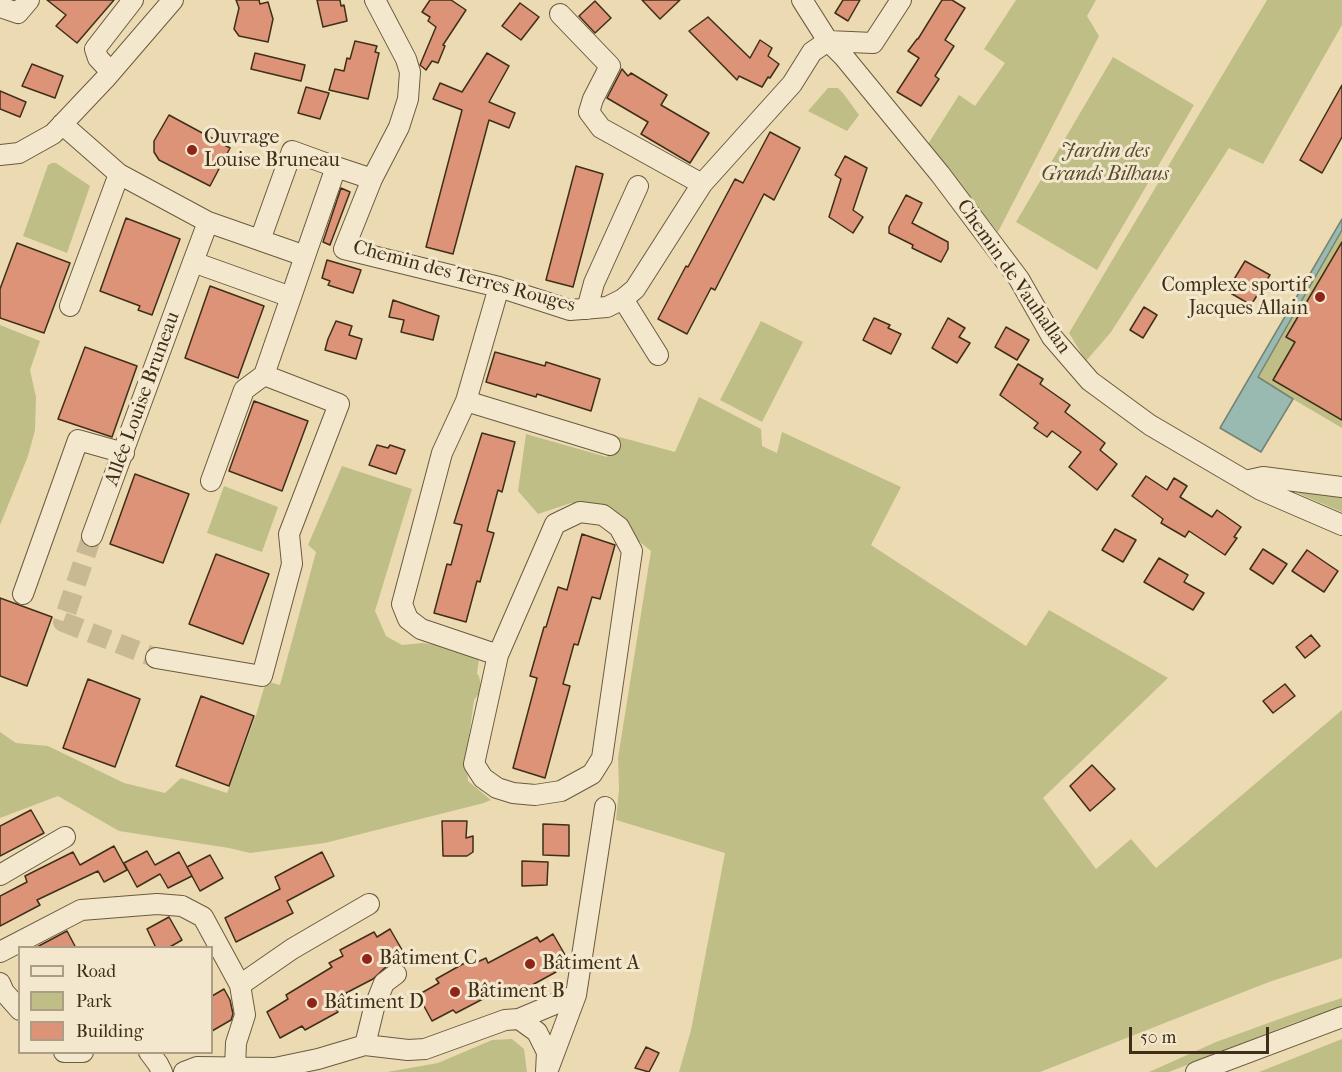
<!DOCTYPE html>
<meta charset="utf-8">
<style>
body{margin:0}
#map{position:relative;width:1342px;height:1072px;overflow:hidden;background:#ecdbb2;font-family:"IM FELL French Canon",serif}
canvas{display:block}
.legend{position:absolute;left:18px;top:946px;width:195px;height:108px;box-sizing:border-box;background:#f3e8cd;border:2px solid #ab9e85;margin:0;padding:8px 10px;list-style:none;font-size:18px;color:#3f2f18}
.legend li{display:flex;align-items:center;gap:12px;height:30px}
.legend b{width:30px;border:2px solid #ab9e85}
.scale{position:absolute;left:1129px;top:1027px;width:140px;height:27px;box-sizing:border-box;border:3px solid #3f2f18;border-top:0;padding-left:8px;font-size:18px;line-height:21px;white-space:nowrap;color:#3f2f18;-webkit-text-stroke:4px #f3e8cd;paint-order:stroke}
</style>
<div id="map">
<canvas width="1342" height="1072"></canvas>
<ul class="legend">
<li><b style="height:8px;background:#f3e8cd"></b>Road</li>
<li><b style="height:16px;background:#bfbe87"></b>Park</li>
<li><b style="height:16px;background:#dc9377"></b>Building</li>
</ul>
<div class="scale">50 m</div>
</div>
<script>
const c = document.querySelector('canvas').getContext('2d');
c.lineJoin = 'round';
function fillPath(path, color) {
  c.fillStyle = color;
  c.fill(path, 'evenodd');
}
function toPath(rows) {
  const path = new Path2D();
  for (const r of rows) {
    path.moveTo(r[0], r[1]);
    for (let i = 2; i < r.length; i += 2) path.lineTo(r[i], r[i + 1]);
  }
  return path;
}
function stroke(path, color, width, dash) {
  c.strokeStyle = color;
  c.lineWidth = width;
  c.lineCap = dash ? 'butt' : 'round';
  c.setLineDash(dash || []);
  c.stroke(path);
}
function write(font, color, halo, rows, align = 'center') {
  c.font = font + ' "IM FELL French Canon",serif';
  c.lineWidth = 6;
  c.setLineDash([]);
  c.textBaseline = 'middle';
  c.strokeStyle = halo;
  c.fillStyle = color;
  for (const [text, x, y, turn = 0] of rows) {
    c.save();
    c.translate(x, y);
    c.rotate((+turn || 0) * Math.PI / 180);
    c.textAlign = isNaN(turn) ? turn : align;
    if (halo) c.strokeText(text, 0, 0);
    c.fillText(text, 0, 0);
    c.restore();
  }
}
const green = toPath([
 [1016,0,1096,0,1087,16,1099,36,998,232,928,144,959,95,975,106,1005,63,984,49],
 [1267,0,1342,0,1342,25,1263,164,1229,148,1111,332,1086,361,1069,333],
 [1113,57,1194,105,1097,270,1016,222],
 [828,88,838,88,843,93,859,115,847,131,808,111],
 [52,163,56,163,90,186,67,253,23,236,48,165],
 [1342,219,1342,428,1252,375],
 [761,321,803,342,762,422,720,400],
 [0,325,40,341,30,370,36,397,35,430,28,456,0,525],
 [699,397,761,429,762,446,777,453,782,432,901,487,871,545,1026,646,1049,610,1168,678,1043,798,1096,869,1131,839,1156,868,1342,710,1342,958,1269,982,1040,1072,679,1072,691,1030,725,853,616,820,619,789,618,758,651,551,634,537,612,513,571,503,538,514,518,491,526,434,607,457,616,436,675,452],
 [342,466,412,489,375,611,386,636,402,645,423,643,466,649,479,659,477,674,479,676,482,690,474,700,466,758,468,781,491,800,484,803,325,843,250,853,229,848,119,831,58,796,0,818,0,732,16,743,48,746,124,783,165,793,181,778,227,793,256,715,266,681,280,685,316,552,308,545],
 [1276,484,1342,496,1342,512],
 [224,486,278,507,262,552,207,533],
 [1342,998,1342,1007,1296,1022,1169,1072,1149,1072,1216,1042,1296,1013],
 [512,1039,524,1049,527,1072,387,1072,438,1063,492,1040],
 [1342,1039,1342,1072,1259,1072]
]);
const water = toPath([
 [1342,219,1342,230,1258,377,1293,399,1261,452,1220,428,1342,219]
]);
const building = toPath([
 [47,0,114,0,77,43,56,26,66,15,47,0],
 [236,0,259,0,260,4,268,2,273,19,268,42,239,36,234,29,239,8,236,0],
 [317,0,340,0,341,6,344,5,347,21,323,27,317,0],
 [430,0,451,0,466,10,443,45,445,46,438,63,432,61,426,70,420,65,436,27,428,21,430,17,422,12,430,0],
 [642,0,680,0,660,19,642,0],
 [843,0,860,0,848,21,835,13,843,0],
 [942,0,952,0,965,8,945,40,954,46,935,76,939,79,921,106,897,92,919,58,908,51,917,39,918,39,942,0],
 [595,1,611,18,595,33,579,16,595,1],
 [520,3,539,17,521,40,502,26,520,3],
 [708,17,750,58,760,40,772,48,768,56,779,64,770,78,768,77,762,87,739,76,737,80,689,31,708,17],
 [355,41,377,46,375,52,379,53,368,99,329,90,335,69,344,71,347,58,350,59,355,41],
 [255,53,305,65,301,81,251,69,255,53],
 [487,53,509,66,489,102,515,113,509,128,489,120,453,254,426,247,462,110,433,99,440,83,462,92,487,53],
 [32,64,63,76,55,98,22,86,32,64],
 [622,69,628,76,631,73,667,95,661,105,709,133,690,163,641,134,648,122,607,98,622,69],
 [1342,85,1342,137,1322,173,1300,160,1342,85],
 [306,87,329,93,320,119,298,113,306,87],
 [0,91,26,102,20,117,0,109,0,91],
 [169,115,230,148,210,186,159,160,154,152,154,141,169,115],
 [770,132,800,148,774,200,764,194,715,290,711,288,687,334,658,319,686,266,688,267,735,179,743,183,770,132],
 [845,156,867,168,853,210,863,217,853,233,829,217,841,179,835,175,845,156],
 [576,166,603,174,573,287,546,280,576,166],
 [341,188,350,192,330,245,323,242,341,188],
 [906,195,922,203,912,223,948,242,948,249,941,262,912,248,913,245,889,233,889,227,906,195],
 [126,218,180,239,152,315,138,310,140,306,100,291,126,218],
 [1342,242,1342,420,1273,380,1295,342,1286,337,1342,242],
 [17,243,70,263,44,333,0,318,0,289,17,243],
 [327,260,361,270,353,293,328,285,330,281,322,278,327,260],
 [1245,261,1270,275,1251,305,1227,291,1245,261],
 [210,286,264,306,238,378,185,358,210,286],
 [393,300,439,316,433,340,401,332,404,320,389,317,393,300],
 [1144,307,1157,315,1143,338,1130,330,1144,307],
 [874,318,890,325,888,328,901,334,891,354,863,340,874,318],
 [948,318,965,328,959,337,970,343,957,363,932,348,948,318],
 [336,321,352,326,349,335,362,339,356,359,325,350,328,339,336,321],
 [1006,327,1029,340,1017,360,995,347,1006,327],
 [85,347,137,366,112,437,58,419,85,347],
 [495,352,545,366,546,362,600,379,591,411,537,394,536,397,486,382,495,352],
 [1018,364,1043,379,1040,384,1070,405,1065,412,1105,443,1100,450,1117,464,1097,490,1069,467,1081,452,1052,431,1047,437,1034,428,1038,423,1000,395,1018,364],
 [254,401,308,421,282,491,229,471,254,401],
 [482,433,515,442,502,492,498,490,487,531,494,533,480,582,477,581,466,622,434,613,447,564,451,565,462,525,454,523,482,433],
 [377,445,388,448,390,445,405,450,396,474,369,465,377,445],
 [135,474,189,494,163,563,110,544,135,474],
 [1146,476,1167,490,1174,478,1187,486,1180,497,1212,517,1217,510,1241,527,1234,537,1237,538,1225,555,1189,531,1185,537,1161,523,1163,519,1132,496,1146,476],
 [1115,529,1136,540,1123,562,1102,550,1115,529],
 [582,534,615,545,600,599,592,597,578,645,574,644,563,684,570,686,545,778,513,768,537,678,530,676,544,627,546,627,558,587,567,590,582,534],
 [1263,549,1287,564,1273,584,1250,569,1263,549],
 [1307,550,1338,571,1324,592,1292,571,1307,550],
 [216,554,269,574,243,644,189,624,216,554],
 [1159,558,1188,575,1184,582,1204,593,1193,610,1144,582,1159,558],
 [0,598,52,617,27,686,0,676,0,598],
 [1311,635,1320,646,1305,658,1296,647,1311,635],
 [88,679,140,699,115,767,63,748,88,679],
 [1285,684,1295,696,1273,713,1263,701,1285,684],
 [201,696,254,716,229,786,176,766,201,696],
 [1092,765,1115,789,1090,811,1070,786,1092,765],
 [31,810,44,833,0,856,0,826,31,810],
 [442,821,467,821,466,838,473,836,473,852,467,856,443,856,442,821],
 [543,824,569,825,569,856,543,855,543,824],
 [114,846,127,870,104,882,98,871,37,900,40,905,0,926,0,896,27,882,25,876,73,852,80,865,114,846],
 [147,851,155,865,179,852,192,876,168,888,160,874,137,887,124,863,147,851],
 [322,852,334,876,287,901,293,913,236,942,225,918,280,889,275,877,322,852],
 [210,855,223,878,200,891,187,867,210,855],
 [522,861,548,862,547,885,522,886,522,861],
 [169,917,182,940,168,948,156,948,147,929,169,917],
 [390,929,405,955,389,964,373,979,346,993,349,999,335,1006,338,1012,305,1030,302,1026,280,1038,267,1012,288,999,286,995,332,967,329,963,343,956,340,950,374,932,377,937,390,929],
 [67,931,76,948,35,948,67,931],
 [553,934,568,960,554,967,556,972,523,990,520,986,505,994,502,989,456,1013,453,1010,432,1021,418,995,439,983,436,979,470,960,471,965,486,958,488,963,537,937,540,942,553,934],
 [224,989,230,1000,233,1014,231,1020,212,1031,212,996,224,989],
 [646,1047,659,1053,649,1072,635,1068,646,1047]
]);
const minorTunnel = toPath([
 [92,536,63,622,156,658]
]);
const minor = toPath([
 [375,0,406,59,410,72,408,99,399,127,372,179,344,249,499,287,570,310,607,307,623,299,635,289,702,184,792,84,812,52,828,41,873,43,901,0],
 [802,0,828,41,844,57,940,174,1019,279,1052,337,1090,381,1150,425,1261,490,1342,525],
 [0,7,18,13,29,0],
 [560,14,610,66,593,99,589,112,601,128,702,184],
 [111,72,98,58,95,49,133,0],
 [62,124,119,174,208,222],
 [0,155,19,153,53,134,105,79,173,0],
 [336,167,372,179],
 [260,240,292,151,336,167,305,256],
 [623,299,658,355],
 [70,306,119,174],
 [587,309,594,283,638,186],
 [466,401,610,445],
 [211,481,244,390,264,375,291,297,193,262,208,222,305,256,291,297],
 [1245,481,1263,477,1342,487],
 [580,512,603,515,619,527,632,551,602,758,592,774,561,791,535,795,513,793,497,788,483,778,474,764,498,655,555,524,580,512],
 [92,536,193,262],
 [23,594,78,440,124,453],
 [498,655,421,629,408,619,402,604,442,453,466,401,499,287],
 [156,658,262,676,292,564,289,534,339,404,264,375],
 [0,875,65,837],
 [0,952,81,910,157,904,182,906,203,917,240,985,245,1015,236,1043,235,1068],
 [0,983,4,992,20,1010],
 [240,985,292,949,369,904],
 [519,1019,576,995],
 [365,1045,374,1008,384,983,396,974],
 [64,1052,83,1052],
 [149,1052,158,1064,162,1072],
 [549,1067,576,995,605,807],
 [184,1072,197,1067,275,1068,318,1059,365,1045,408,1050,425,1049,505,1020,519,1019,537,1032,547,1052,546,1072],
 [1196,1072,1342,1017]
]);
const markers = [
 [192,150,6,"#8f2418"],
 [1320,297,6,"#8f2418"],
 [367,959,6,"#8f2418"],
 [530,964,6,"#8f2418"],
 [455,992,6,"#8f2418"],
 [312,1003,6,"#8f2418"]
];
const poiNames = [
 ["Ouvrage",204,138],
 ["Louise Bruneau",204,161],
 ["Complexe sportif",1308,286,"right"],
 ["Jacques Allain",1308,309,"right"],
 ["Bâtiment C",379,959],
 ["Bâtiment A",542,964],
 ["Bâtiment B",467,992],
 ["Bâtiment D",324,1003]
];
const parkNames = [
 ["Jardin des",1105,152],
 ["Grands Bilhaus",1105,175]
];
const streetNames = [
 ["Chemin des Terres Rouges",464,277,15],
 ["Chemin de Vauhallan",1013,277,55],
 ["Allée Louise Bruneau",143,399,-70]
];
fillPath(green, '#bfbe87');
fillPath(water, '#99bab1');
stroke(water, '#758274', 1.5);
fillPath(building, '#dc9377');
stroke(building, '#3f2f18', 1.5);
stroke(minorTunnel, '#c9b993', 20, [20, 10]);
stroke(minor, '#6a5a3e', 22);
stroke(minor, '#f3e8cd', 20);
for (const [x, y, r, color] of markers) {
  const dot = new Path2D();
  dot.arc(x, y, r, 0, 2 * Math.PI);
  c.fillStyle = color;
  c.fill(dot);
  stroke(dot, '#f3e8cd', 2);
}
write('20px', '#3f2f18', '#f3e8cd', poiNames, 'left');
write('italic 20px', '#594c2e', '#f3e8cd', parkNames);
write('20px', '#3f2f18', '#f3e8cd', streetNames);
</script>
